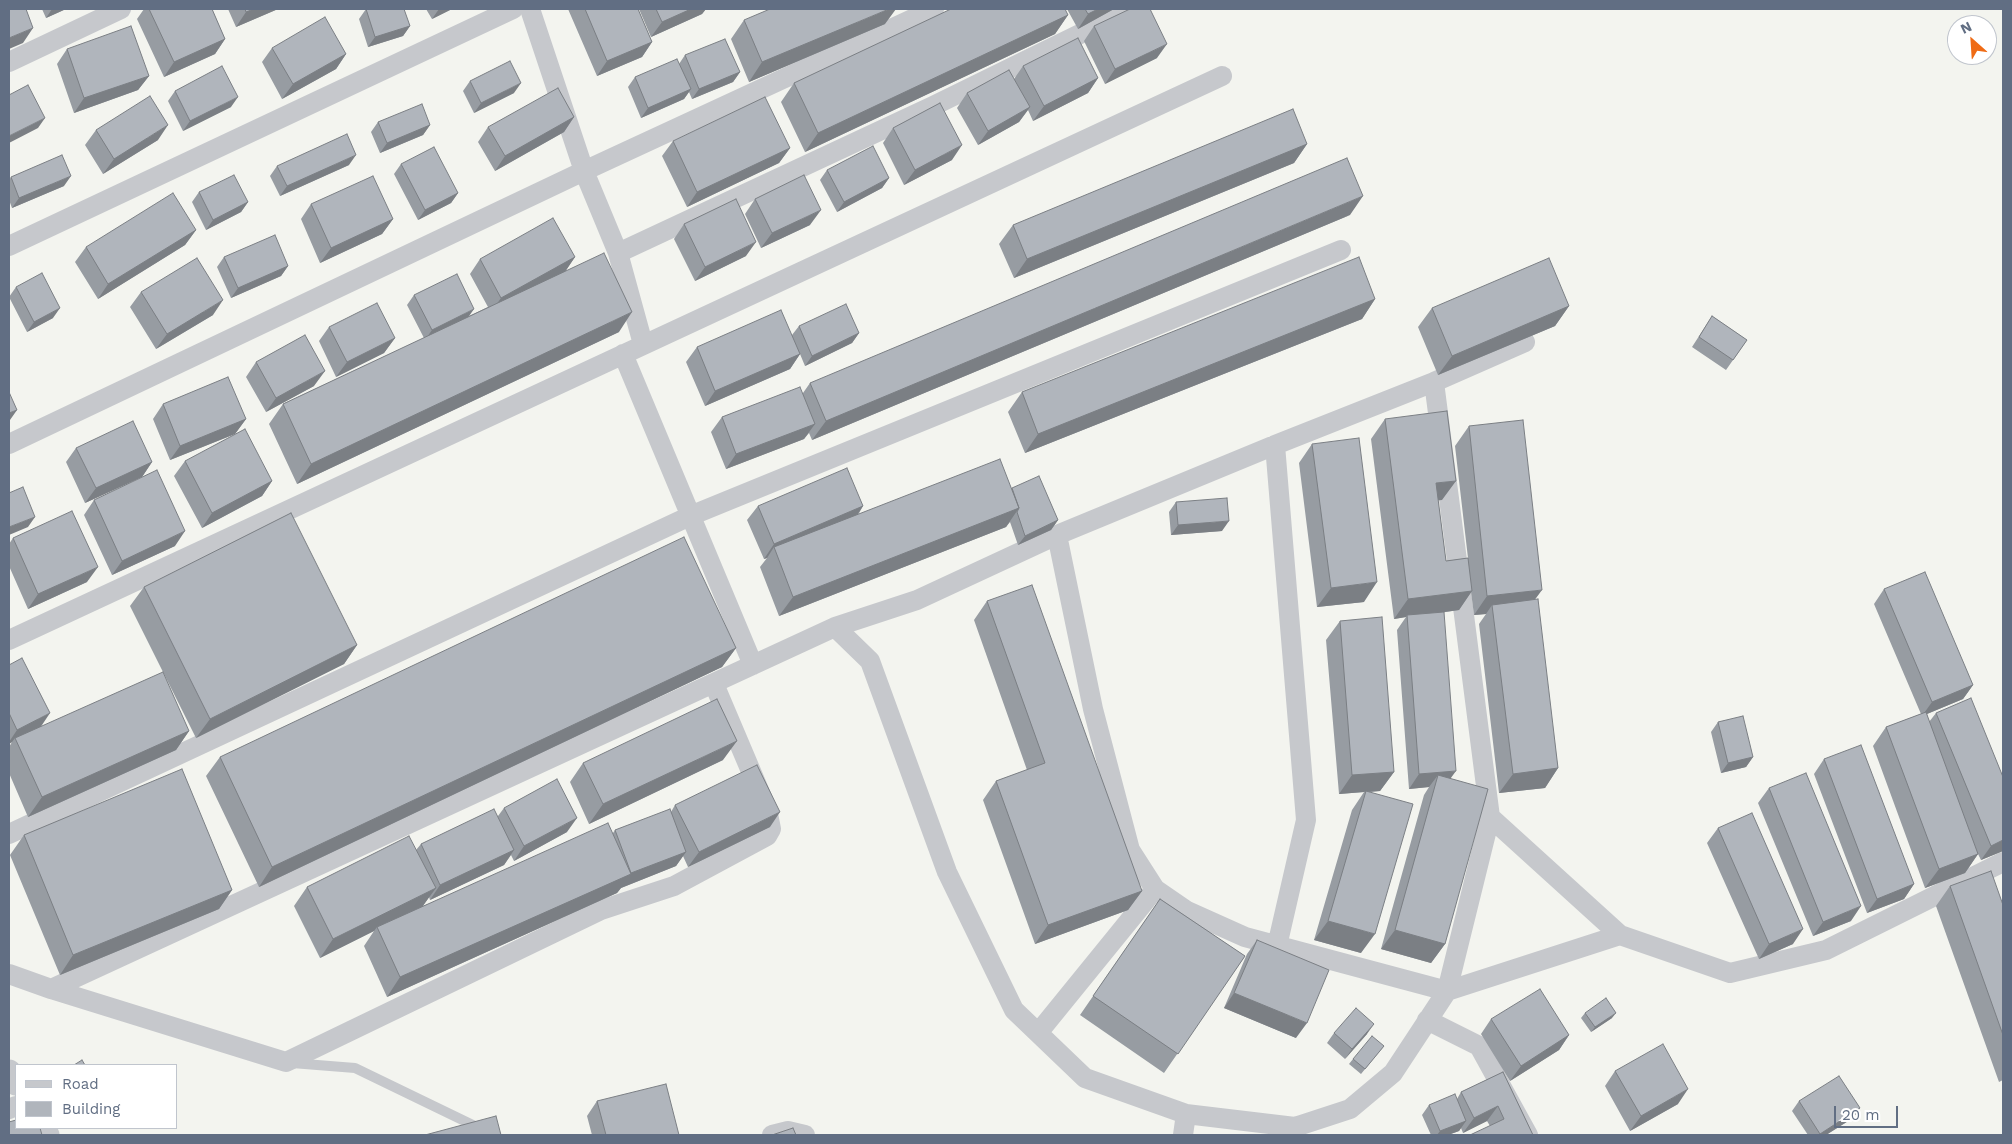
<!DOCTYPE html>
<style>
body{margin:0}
#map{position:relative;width:2012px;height:1144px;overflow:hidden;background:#f3f4ef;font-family:"Work Sans",sans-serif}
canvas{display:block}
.frame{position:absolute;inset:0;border:10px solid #616e83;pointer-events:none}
.legend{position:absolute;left:15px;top:1064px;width:162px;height:65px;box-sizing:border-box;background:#fff;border:1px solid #c0c5cd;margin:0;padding:6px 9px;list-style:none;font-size:15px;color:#616e83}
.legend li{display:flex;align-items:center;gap:10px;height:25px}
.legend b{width:25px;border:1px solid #c0c5cd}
.north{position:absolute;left:1947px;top:15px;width:50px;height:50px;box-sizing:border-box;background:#fff;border:1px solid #c0c5cd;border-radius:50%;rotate:334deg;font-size:14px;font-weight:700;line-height:20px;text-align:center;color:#616e83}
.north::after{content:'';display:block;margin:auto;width:18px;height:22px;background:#ef6b15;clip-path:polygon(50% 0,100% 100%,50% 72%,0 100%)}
.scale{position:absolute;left:1834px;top:1106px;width:64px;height:22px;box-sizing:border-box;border:2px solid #616e83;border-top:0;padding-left:6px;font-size:15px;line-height:18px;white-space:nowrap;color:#616e83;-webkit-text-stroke:4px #fff;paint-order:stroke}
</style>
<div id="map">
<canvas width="2012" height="1144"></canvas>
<div class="frame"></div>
<ul class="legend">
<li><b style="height:6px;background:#c6c8cc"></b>Road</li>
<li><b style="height:14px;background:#b0b5bc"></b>Building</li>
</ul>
<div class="north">N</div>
<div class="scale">20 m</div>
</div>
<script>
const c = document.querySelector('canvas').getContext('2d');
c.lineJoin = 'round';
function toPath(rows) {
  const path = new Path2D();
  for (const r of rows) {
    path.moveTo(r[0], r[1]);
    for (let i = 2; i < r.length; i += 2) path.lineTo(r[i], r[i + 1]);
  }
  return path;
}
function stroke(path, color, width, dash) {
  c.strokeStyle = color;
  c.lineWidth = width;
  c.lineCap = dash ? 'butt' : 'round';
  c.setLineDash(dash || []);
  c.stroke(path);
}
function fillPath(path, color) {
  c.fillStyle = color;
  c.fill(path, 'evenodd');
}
const service = toPath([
 [292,1063,355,1068,479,1128,488,1135]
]);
const minor = toPath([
 [530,9,584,171,618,253,643,344],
 [9,62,121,9],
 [9,246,513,9],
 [618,253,933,106,1131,9],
 [623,354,753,665],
 [9,444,584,171,934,9],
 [1275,445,1306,820,1277,946],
 [1057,535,1093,709,1130,850,1155,889,1187,911,1245,937,1447,991,1620,935,1730,973,1826,950,2003,862],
 [835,627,870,661,947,872,1014,1010,1085,1078,1186,1114,1295,1127,1350,1109,1393,1073,1447,991,1490,817,1434,382],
 [9,640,1222,76],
 [1490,817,1620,935],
 [9,834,690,516,1341,250],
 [9,974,51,989,835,627,917,600,1057,535,1275,445,1434,382,1525,342],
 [51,989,286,1062,601,910,674,886,767,836,771,829,767,809,714,684],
 [1427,1020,1479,1046,1528,1135],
 [1038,1033,1155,889],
 [9,1109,16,1106],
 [772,1135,788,1131,805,1135],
 [1183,1135,1186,1114]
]);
const tertiary = toPath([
 [9,1072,16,1083],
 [43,1128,47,1135]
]);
const wall = toPath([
 [42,9,66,9,46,18],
 [144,9,212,9,225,39,215,54,164,77,137,19],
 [228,9,278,9,236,27],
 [366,9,410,26,403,36,368,47,359,19],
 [426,9,452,9,432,19],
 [568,9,638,9,652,42,642,57,597,76],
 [639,9,706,9,702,14,651,37],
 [1067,9,1114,9,1078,29],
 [1068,15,1055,34,805,152,781,102,794,83],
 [744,20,885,24,749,82,731,39],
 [1094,26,1157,58,1105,84,1084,41],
 [272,48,346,54,336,69,282,99,262,62],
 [67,49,149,76,138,90,74,113,57,64],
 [685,55,740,72,733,82,692,99,689,92,684,99,641,118,628,87,635,77,679,64],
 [1023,66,1098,78,1088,93,1033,121,1028,110,1019,122,978,145,957,108,967,93,1014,79],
 [470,81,514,93,474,113,463,91],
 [175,91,231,107,183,131,168,101],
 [574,117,564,132,495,171,478,142,488,127],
 [378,122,430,125,423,135,380,153,371,132],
 [893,128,952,160,904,185,883,143],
 [96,130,158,140,103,174,85,145],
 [673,141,790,148,779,163,687,207,662,156],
 [1307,144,1294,163,1014,278,999,244,1013,225],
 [401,164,458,193,451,203,418,220,394,174],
 [349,165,280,196,270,176,277,166],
 [827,170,889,178,882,188,837,212,820,180],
 [11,177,64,186,12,208,9,200,9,180],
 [199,192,248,202,241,212,206,230,192,202],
 [755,199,810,225,761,248,745,214],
 [311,204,393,219,382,234,320,263,301,219],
 [1350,215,812,440,809,433,804,439,726,469,711,432,722,417,803,393,810,383],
 [684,224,746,256,695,281,674,239],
 [196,230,185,245,98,299,75,262,86,247],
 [224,257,288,266,281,276,231,298,217,267],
 [575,257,565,271,619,332,297,484,269,424,283,404,424,338,407,305,414,295,469,316,488,307,470,274,480,259],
 [16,287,53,318,27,332,9,297],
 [141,292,213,315,156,349,130,307],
 [1375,299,1362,319,1025,453,1008,412,1022,392],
 [1569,306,1555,326,1438,375,1418,327,1432,308],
 [1712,316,1747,340,1726,370,1692,347],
 [799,326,859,333,852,343,805,366,800,354,790,369,705,406,686,362,697,347,792,335],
 [329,327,395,338,384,353,336,377,319,341],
 [256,362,314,386,266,412,246,377],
 [163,404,246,419,235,434,170,460,153,419],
 [1385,419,1442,500,1438,500,1446,561,1468,558,1455,446,1469,426,1535,599,1558,768,1545,788,1499,793,1479,624,1486,614,1474,615,1471,592,1459,610,1439,613,1450,779,1445,944,1431,963,1381,949,1424,795,1429,787,1409,789,1397,630,1406,617,1394,619,1371,439],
 [1312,444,1364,602,1317,607,1299,463],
 [76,448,152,462,142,477,85,503,66,462],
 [185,461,272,481,262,496,202,528,174,476],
 [1012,488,1058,520,1051,530,1018,545,1010,522,1006,527,779,616,760,567,767,558,764,559,747,520,758,506,863,506,858,515],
 [94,500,175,546,112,575,84,515],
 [1176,502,1222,531,1171,535,1169,512],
 [13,538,87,582,28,609,9,566,9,544],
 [144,587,357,645,344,664,196,738,130,606],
 [1884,589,1973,685,1963,699,1927,714,1929,722,1936,713,2003,777,2003,851,1981,860,1978,854,1965,873,1925,888,1873,746,1886,727,1921,714,1874,604],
 [987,601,1142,891,1128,910,1035,944,983,800,996,781,1027,770,974,620],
 [1340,621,1394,772,1380,791,1370,792,1361,953,1314,940,1352,810,1364,792,1339,794,1326,640],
 [736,648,722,667,259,887,206,776,220,757],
 [9,665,41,726,189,731,176,750,28,817,9,773,9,747,12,742,9,744],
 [1718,722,1753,757,1746,767,1721,773,1711,732],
 [1824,759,1914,884,1904,899,1867,913,1814,774],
 [723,760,589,824,570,782,583,763],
 [1769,788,1851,921,1813,936,1758,803],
 [675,805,770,827,688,867,683,856,676,866,621,888,617,893,387,997,364,946,374,931,320,958,294,906,307,887,416,850,421,844,498,816,504,808,567,832,514,861,511,855,504,865,430,900,429,897,423,906,613,833,615,830,671,812],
 [1718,828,1793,944,1759,959,1707,843],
 [24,835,232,890,219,909,60,975,10,855],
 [1950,886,2003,905,2003,1080,1999,1082,1936,906],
 [1160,899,1245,956,1164,1073,1080,1015],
 [1257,940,1296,1038,1224,1008,1247,954],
 [1585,1013,1612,1018,1591,1032,1581,1018],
 [1491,1019,1569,1035,1559,1050,1510,1081,1481,1034],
 [1334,1033,1367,1034,1345,1059,1327,1043],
 [1384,1046,1361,1074,1349,1064,1353,1059],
 [1615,1071,1678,1104,1630,1131,1605,1086],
 [1503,1072,1533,1135,1490,1126,1487,1121,1463,1133,1461,1128,1459,1131,1448,1135,1431,1135,1422,1115,1429,1105,1457,1099,1461,1092],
 [597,1101,679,1135,592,1135,587,1116],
 [1799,1101,1860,1108,1853,1118,1826,1135,1808,1135,1792,1111]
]);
const shadedWall = toPath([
 [52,9,66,9,46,18],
 [254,9,278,9,236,27,246,12],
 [439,9,452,9,432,19],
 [691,9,706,9,702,14,651,37,662,22],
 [889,9,896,9,885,24,749,82,762,62],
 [1098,9,1114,9,1078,29,1088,14],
 [1068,15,1055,34,805,152,818,133],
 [410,26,403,36,368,47,375,37],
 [33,28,23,43,9,49,9,38],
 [225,39,215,54,164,77,174,62],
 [652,42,642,57,597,76,607,61],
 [1167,44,1157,58,1105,84,1115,69],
 [346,54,336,69,282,99,293,84],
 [740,72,733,82,692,99,699,89],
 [149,76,138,90,74,113,84,98],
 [1098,78,1088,93,1033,121,1044,106],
 [521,83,514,93,474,113,481,103],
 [691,89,684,99,641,118,648,108],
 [238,97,231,107,183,131,190,121],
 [1030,107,1019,122,978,145,988,131],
 [574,117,564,132,495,171,505,156],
 [45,118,38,128,9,143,9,136],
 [168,125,158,140,103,174,114,159],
 [430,125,423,135,380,153,387,143],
 [1307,144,1294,163,1014,278,1027,259],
 [962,145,952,160,904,185,915,170],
 [790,148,779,163,687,207,697,192],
 [356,155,349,165,280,196,287,186],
 [71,176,64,186,12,208,19,198],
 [889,178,882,188,837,212,844,202],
 [458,193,451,203,418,220,425,210],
 [1363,196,1350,215,812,440,826,421],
 [248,202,241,212,206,230,213,220],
 [821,210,810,225,761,248,772,233],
 [393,219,382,234,320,263,331,248],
 [196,230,185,245,98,299,108,284],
 [756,242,746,256,695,281,705,267],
 [575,257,565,272,491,312,501,298],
 [288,266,281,276,231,298,238,288],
 [1375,299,1362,319,1025,453,1038,434],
 [223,300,213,315,156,349,167,334],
 [1569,306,1555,326,1438,375,1452,356],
 [60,308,53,318,27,332,34,322],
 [474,309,467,319,425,340,432,330],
 [632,312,619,332,297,484,311,464],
 [859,333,852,343,805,366,812,356],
 [395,338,384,353,336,377,347,362],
 [800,354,790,369,705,406,715,391],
 [325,371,314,386,266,412,276,398],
 [17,410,10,420,9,420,9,413],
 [246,419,235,434,170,460,180,446],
 [815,424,804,439,726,469,736,454],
 [152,462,142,477,85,503,96,488],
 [272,481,262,496,202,528,212,513],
 [1456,481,1442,500,1423,502,1436,483],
 [863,506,853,521,774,547,767,558,764,559,774,544],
 [1019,508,1006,527,779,616,793,597],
 [35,517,28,527,9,535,9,527],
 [1058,520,1051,530,1018,545,1025,536],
 [1229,521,1222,531,1171,535,1178,525],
 [185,531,175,546,112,575,122,561],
 [98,567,87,582,28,609,38,594],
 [1377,582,1364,602,1317,607,1331,588],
 [1542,590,1528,609,1492,605,1486,614,1474,615,1487,596],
 [1472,591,1459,610,1407,617,1407,615,1406,617,1394,619,1408,599],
 [357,645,344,664,196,738,210,719],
 [736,648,722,667,259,887,272,867],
 [1973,685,1963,699,1922,716,1932,702],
 [50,713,40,728,15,738,12,742,9,744,9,742,17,730],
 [189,731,176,750,28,817,42,797],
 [737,741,723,760,589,824,603,804],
 [1753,757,1746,767,1721,773,1728,763],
 [1558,768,1545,788,1499,793,1513,774],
 [1456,771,1445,786,1438,775,1429,787,1409,789,1419,774],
 [1394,772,1380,791,1365,792,1366,791,1364,792,1339,794,1352,775],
 [780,812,770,827,688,867,699,852],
 [577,818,567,832,514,861,524,846],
 [2003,840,2003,851,1981,860,1991,846],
 [514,850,504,865,430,900,440,885],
 [686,852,676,866,621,888,617,893,387,997,400,977,631,873],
 [1978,854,1965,873,1925,888,1939,869],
 [1914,884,1904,899,1867,913,1877,899],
 [436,888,422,907,377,927,374,931,320,958,333,939],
 [232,890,219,909,60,975,73,955],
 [1142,891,1128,910,1035,944,1048,925],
 [1861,906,1851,921,1813,936,1823,922],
 [1328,921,1375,934,1361,953,1314,940],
 [1803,929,1793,944,1759,959,1769,944],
 [1395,930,1445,944,1431,963,1381,949],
 [1234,993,1307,1023,1296,1038,1224,1008],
 [1616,1013,1612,1018,1591,1032,1595,1027],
 [1374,1024,1367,1034,1345,1059,1352,1049],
 [1569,1035,1559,1050,1510,1081,1521,1066],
 [1688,1089,1678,1104,1630,1131,1641,1116],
 [1498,1106,1487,1121,1463,1133,1474,1118],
 [1860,1108,1853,1118,1826,1135,1819,1135,1820,1134],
 [1466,1121,1459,1131,1448,1135,1437,1135,1440,1131]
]);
const building = toPath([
 [9,9,26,9,33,28,9,38,9,9],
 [149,9,212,9,225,39,174,62,149,9],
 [245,9,254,9,246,12,245,9],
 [366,9,404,9,410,26,375,37,366,9],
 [585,9,638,9,652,42,607,61,585,9],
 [656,9,691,9,662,22,656,9],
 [770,9,889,9,762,62,744,20,770,9],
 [951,9,1065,9,1068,15,818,133,794,83,951,9],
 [1085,9,1098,9,1088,14,1085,9],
 [1130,9,1150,9,1167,44,1115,69,1094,26,1130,9],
 [325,17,346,54,293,84,272,48,325,17],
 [131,26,149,76,84,98,67,49,131,26],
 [1078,38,1098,78,1044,106,1023,66,1078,38],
 [725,39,740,72,699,89,685,55,725,39],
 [677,59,691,89,648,108,635,77,677,59],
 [510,61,521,83,481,103,470,81,510,61],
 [222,66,238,97,190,121,175,91,222,66],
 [1009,70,1030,107,988,131,967,93,1009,70],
 [28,85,45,118,9,136,9,95,28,85],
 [558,88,574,117,505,156,488,127,558,88],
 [150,96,168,125,114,159,96,130,150,96],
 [765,97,790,148,697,192,673,141,765,97],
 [940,103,962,145,915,170,893,128,940,103],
 [422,104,430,125,387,143,378,122,422,104],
 [1293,109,1307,144,1027,259,1013,225,1293,109],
 [347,134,356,155,287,186,277,166,347,134],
 [873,146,889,178,844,202,827,170,873,146],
 [434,147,458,193,425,210,401,164,434,147],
 [62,155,71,176,19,198,11,177,62,155],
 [1347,158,1363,196,826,421,810,383,1347,158],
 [234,175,248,202,213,220,199,192,234,175],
 [804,175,821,210,772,233,755,199,804,175],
 [373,176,393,219,331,248,311,204,373,176],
 [173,193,196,230,108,284,86,247,173,193],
 [736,199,756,242,705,267,684,224,736,199],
 [553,218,575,257,501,298,480,259,553,218],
 [275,235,288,266,238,288,224,257,275,235],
 [604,253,632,312,311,464,283,404,604,253],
 [1359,257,1375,299,1038,434,1022,392,1359,257],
 [197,258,223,300,167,334,141,292,197,258],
 [1549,258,1569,306,1452,356,1432,308,1549,258],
 [42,273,60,308,34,322,16,287,42,273],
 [457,274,474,309,432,330,414,295,457,274],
 [377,303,395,338,347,362,329,327,377,303],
 [846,304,859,333,812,356,799,326,846,304],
 [781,310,800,354,715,391,697,347,781,310],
 [1712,316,1747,340,1733,360,1699,337,1712,316],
 [305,335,325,371,276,398,256,362,305,335],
 [228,377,246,419,180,446,163,404,228,377],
 [800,387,815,424,736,454,722,417,800,387],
 [9,392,17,410,9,413,9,392],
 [1447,411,1456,481,1436,483,1446,561,1468,558,1472,591,1408,599,1385,419,1447,411],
 [1523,420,1542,590,1487,596,1469,426,1523,420],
 [133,421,152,462,96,488,76,448,133,421],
 [245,429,272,481,212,513,185,461,245,429],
 [1359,438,1377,582,1331,588,1312,444,1359,438],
 [1000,459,1019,508,793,597,774,547,1000,459],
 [847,468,863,506,774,544,758,506,847,468],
 [157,470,185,531,122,561,94,500,157,470],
 [1039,476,1058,520,1025,536,1017,512,1019,508,1012,488,1039,476],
 [23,487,35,517,9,527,9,493,23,487],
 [1227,498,1229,521,1178,525,1176,502,1227,498],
 [72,511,98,567,38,594,13,538,72,511],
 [291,513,357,645,210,719,144,587,291,513],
 [684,537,736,648,272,867,220,757,684,537],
 [1925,572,1973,685,1932,702,1884,589,1925,572],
 [1032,585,1142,891,1048,925,996,781,1045,763,987,601,1032,585],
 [1538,599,1558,768,1513,774,1492,605,1538,599],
 [1444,612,1456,771,1419,774,1407,615,1444,612],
 [1382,617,1394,772,1352,775,1340,621,1382,617],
 [22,658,50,713,17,730,9,713,9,665,22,658],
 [163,672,189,731,42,797,15,738,163,672],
 [1971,698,2003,777,2003,840,1991,846,1936,713,1971,698],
 [717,699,737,741,603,804,583,763,717,699],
 [1926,712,1978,854,1939,869,1886,727,1926,712],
 [1743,716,1753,757,1728,763,1718,722,1743,716],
 [1861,745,1914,884,1877,899,1824,759,1861,745],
 [757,765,780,812,699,852,675,805,757,765],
 [182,769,232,890,73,955,24,835,182,769],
 [1806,773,1861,906,1823,922,1769,788,1806,773],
 [1438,775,1488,789,1445,944,1395,930,1438,775],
 [557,779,577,818,524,846,504,808,557,779],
 [1366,791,1413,804,1375,934,1328,921,1366,791],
 [494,809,514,850,440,885,421,844,494,809],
 [670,809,686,852,631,873,615,830,670,809],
 [1752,813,1803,929,1769,944,1718,828,1752,813],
 [608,823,631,874,400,977,377,927,608,823],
 [409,836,436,888,333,939,307,887,409,836],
 [1991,871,2003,905,2003,1035,1950,886,1991,871],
 [1160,899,1245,956,1178,1054,1093,996,1160,899],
 [1257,940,1329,970,1307,1023,1234,993,1257,940],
 [1540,989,1569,1035,1521,1066,1491,1019,1540,989],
 [1606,998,1616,1013,1595,1027,1585,1013,1606,998],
 [1356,1008,1374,1024,1352,1049,1334,1033,1356,1008],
 [1372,1036,1384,1046,1365,1069,1353,1059,1372,1036],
 [1663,1044,1688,1089,1641,1116,1615,1071,1663,1044],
 [82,1060,85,1065,74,1065,82,1060],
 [1503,1072,1533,1135,1470,1135,1504,1119,1498,1106,1474,1118,1461,1092,1503,1072],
 [1839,1076,1860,1108,1820,1134,1799,1101,1839,1076],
 [666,1084,679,1135,606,1135,597,1101,666,1084],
 [1455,1094,1466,1121,1440,1131,1429,1105,1455,1094],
 [496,1116,501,1135,425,1135,496,1116],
 [16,1120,16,1128,40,1128,42,1135,9,1135,9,1122,16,1120],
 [793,1128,796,1135,772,1135,793,1128]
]);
stroke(service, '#c6c8cc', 10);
stroke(minor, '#c6c8cc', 20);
stroke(tertiary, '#c6c8cc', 25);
fillPath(wall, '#979ca2');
fillPath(shadedWall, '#7b7f84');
fillPath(building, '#b0b5bc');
stroke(building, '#7b7f84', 1);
</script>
